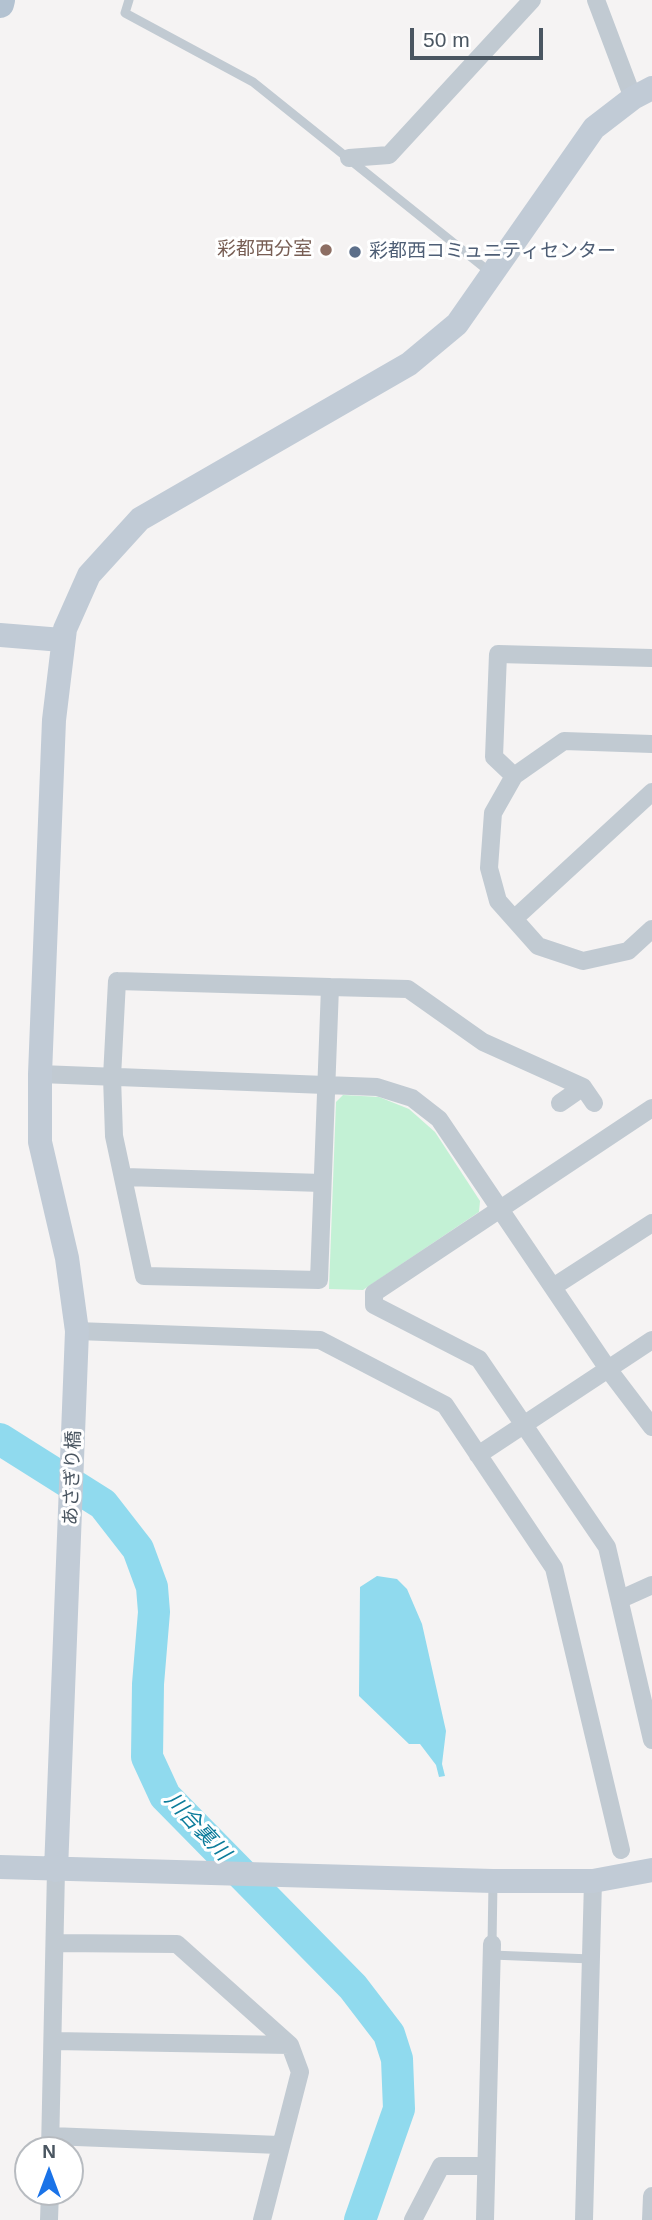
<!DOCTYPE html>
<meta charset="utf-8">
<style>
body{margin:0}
#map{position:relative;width:652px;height:2220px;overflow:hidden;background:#f5f3f3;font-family:Arial,sans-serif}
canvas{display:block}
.north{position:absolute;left:14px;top:2136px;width:70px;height:70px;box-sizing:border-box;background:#fff;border:2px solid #b7bbc0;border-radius:50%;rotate:0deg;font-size:19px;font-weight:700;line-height:28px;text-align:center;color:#4a5661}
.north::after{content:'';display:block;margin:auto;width:24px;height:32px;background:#1a73e8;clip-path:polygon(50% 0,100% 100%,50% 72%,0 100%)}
.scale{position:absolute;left:410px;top:28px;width:133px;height:32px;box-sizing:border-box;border:4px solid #4a5661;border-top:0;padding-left:9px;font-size:21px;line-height:24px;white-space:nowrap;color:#4a5661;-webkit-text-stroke:5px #fff;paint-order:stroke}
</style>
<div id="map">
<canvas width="652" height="2220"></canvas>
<div class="north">N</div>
<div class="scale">50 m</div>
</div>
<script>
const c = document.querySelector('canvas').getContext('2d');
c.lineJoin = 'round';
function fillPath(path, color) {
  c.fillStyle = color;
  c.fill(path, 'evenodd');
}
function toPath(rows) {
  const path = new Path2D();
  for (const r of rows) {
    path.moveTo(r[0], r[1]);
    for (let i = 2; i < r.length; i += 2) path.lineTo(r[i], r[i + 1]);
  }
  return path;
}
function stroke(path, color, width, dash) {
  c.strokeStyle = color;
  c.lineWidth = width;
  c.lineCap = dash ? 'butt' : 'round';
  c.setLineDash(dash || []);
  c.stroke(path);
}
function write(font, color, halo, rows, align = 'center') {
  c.font = font + ' Arial,"Noto Sans JP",sans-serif';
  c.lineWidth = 6;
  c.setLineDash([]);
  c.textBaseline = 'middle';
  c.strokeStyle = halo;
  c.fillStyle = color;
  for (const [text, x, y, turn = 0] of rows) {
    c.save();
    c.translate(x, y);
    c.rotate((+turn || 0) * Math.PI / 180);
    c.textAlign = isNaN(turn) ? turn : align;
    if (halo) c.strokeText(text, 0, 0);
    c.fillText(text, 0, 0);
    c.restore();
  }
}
const green = toPath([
 [343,1095,379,1097,409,1109,435,1132,480,1201,479,1212,363,1290,329,1289,336,1102]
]);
const water = toPath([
 [377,1576,397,1579,407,1589,422,1624,446,1731,442,1764,445,1776,439,1777,436,1765,420,1744,409,1744,359,1696,360,1587]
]);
const river = toPath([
 [0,1439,103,1504,138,1549,152,1587,154,1612,148,1684,147,1757,165,1796,353,1987,389,2034,397,2059,399,2109,360,2220]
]);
const lane = toPath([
 [129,0,125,13,253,82,491,273],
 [492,1944,493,1883],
 [492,1955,591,1959]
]);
const street = toPath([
 [596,0,633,98],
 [349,158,389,155,532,0],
 [652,744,564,741,514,776,493,813,489,868,498,901,538,946,583,961,628,951,652,929],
 [514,776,494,757,498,654,652,658],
 [514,919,652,792],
 [117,981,330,987,319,1280,144,1276,114,1136,112,1077,117,981],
 [330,987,408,989,483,1042,583,1087,594,1103],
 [40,1074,377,1087,412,1098,439,1119,608,1369,652,1427],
 [560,1103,583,1087],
 [652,1108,374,1293,374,1305,479,1359,607,1547,652,1740],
 [125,1177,322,1183],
 [553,1287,652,1223],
 [77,1331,320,1340,445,1405,554,1568,621,1850],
 [478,1455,652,1340],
 [621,1599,652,1585],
 [55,1943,177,1944,290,2045,300,2072,262,2220],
 [53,2041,290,2045],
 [51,2136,279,2145],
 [50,2150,56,1870],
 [49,2220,50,2192],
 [413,2220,441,2166,486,2166],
 [485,2220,492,1944],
 [584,2220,593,1881],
 [651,2220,652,2196]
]);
const secondary = toPath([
 [0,635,62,640],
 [0,1867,493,1881,593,1881,652,1870],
 [56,1870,77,1331,67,1258,40,1142,40,1074,54,720,65,629,89,575,140,519,409,364,457,324,594,128,633,98,652,88]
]);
const primary = toPath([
 [0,4,1,0]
]);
const markers = [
 [326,250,7,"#8d6e63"],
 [355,252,7,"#5c6f8a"]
];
const educationNames = [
 ["彩都西分室",312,250]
];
const serviceNames = [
 ["彩都西コミュニティセンター",369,252]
];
const streetNames = [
 ["あさぎり橋",73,1478,-88]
];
const waterNames = [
 ["川合裏川",197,1827,47]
];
fillPath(green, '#c3f1d5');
fillPath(water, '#90daee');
stroke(river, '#90daee', 32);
stroke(lane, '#c1cad2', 9);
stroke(street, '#c1cad2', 18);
stroke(secondary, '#c1cbd6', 24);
stroke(primary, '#b3c2d1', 28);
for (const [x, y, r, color] of markers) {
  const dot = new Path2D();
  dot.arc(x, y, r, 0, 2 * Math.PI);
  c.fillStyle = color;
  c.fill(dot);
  stroke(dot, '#fff', 2.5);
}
write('19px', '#785e54', '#fff', educationNames, 'right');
write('19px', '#4e5e75', '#fff', serviceNames, 'left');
write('19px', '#4a5661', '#fff', streetNames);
write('italic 21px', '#0c7c9b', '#fff', waterNames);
</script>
